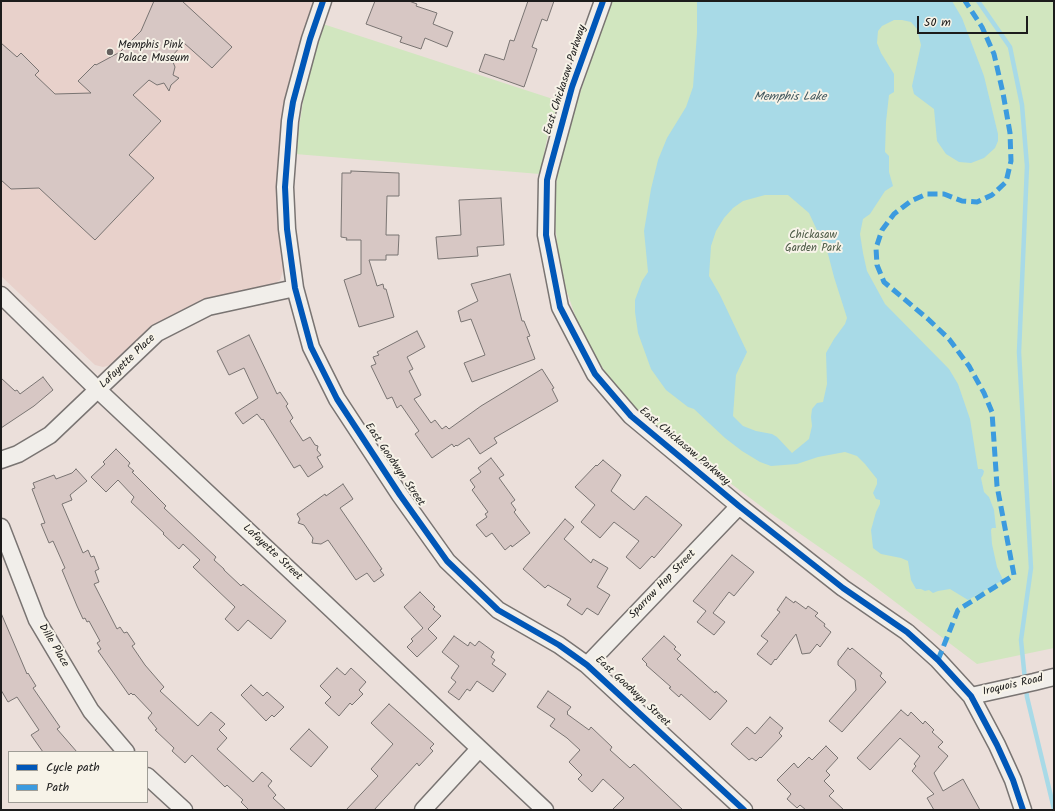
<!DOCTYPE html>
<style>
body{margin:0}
#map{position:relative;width:1055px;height:811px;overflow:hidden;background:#ebdfda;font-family:Kalam,sans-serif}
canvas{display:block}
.frame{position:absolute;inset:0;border:2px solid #1c1c1c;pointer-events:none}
.legend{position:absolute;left:8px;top:751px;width:140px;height:52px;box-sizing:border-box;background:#f7f3e8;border:1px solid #9f9d96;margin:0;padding:5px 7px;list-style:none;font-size:12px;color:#1c1c1c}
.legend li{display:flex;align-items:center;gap:8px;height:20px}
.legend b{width:20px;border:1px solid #9f9d96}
.scale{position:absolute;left:917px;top:16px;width:111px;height:18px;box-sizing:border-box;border:2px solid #1c1c1c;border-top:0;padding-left:5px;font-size:12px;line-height:14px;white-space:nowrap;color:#1c1c1c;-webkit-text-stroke:3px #f7f3e8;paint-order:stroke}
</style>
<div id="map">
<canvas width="1055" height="811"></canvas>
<div class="frame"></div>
<ul class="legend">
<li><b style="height:5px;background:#0057b8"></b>Cycle path</li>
<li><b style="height:5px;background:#3c9bdf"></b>Path</li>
</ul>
<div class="scale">50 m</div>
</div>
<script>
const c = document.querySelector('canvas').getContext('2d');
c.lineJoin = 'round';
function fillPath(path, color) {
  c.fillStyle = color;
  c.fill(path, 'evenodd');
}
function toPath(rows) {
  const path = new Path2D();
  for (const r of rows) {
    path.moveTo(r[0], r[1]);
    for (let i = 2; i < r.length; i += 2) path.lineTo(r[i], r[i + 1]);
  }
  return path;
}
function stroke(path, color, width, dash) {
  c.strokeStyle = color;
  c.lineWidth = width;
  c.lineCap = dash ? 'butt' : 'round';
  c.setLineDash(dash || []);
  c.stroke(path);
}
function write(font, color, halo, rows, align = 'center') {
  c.font = font + ' Kalam,sans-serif';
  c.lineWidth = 4;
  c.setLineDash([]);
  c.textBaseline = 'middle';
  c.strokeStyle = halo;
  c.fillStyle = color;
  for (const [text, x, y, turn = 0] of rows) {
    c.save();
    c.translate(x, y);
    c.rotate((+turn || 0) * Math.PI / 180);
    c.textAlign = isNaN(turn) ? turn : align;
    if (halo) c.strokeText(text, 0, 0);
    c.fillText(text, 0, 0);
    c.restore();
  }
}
const built = toPath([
 [1,1,315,1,298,50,289,81,282,123,277,176,284,254,283,271,280,280,273,285,215,297,111,365,103,367,95,365,1,276]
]);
const green = toPath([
 [611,1,1054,1,1054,302,1051,463,1054,518,1054,648,977,664,865,579,766,510,673,440,636,410,612,382,593,353,578,324,566,289,559,257,555,225,555,196,558,168,565,138],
 [323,24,559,101,549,129,540,174,295,154,305,88]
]);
const water = toPath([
 [697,1,952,1,962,18,984,76,998,134,998,141,995,148,984,158,971,163,959,162,946,154,937,141,934,109,914,94,912,86,921,45,917,29,911,22,902,20,894,20,882,26,878,31,877,43,881,53,894,74,894,92,889,95,886,122,885,152,889,156,889,172,893,186,885,191,870,214,863,219,860,234,863,253,867,271,885,304,949,369,958,384,970,419,978,469,982,469,984,471,983,475,981,478,984,492,989,497,994,510,996,528,992,528,991,530,992,544,997,567,1003,580,968,600,950,589,938,591,933,593,929,590,925,591,921,589,916,589,911,580,908,561,901,558,881,554,873,548,871,530,876,512,880,504,880,500,876,499,873,493,877,484,877,479,865,464,857,456,845,452,818,457,797,464,771,466,760,462,742,451,725,438,694,409,688,407,666,390,651,369,638,333,635,312,635,300,642,281,648,272,644,231,651,189,658,160,667,138,686,107,693,87,697,33],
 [765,195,788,195,809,213,828,254,834,277,847,318,845,324,834,339,826,353,827,384,823,402,817,403,812,409,811,417,812,426,809,439,792,453,777,437,772,434,756,431,743,426,733,416,736,375,747,352,720,295,709,276,711,246,716,231,724,218,733,208,743,201]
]);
const stream = toPath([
 [978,1,1010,47,1022,105,1027,166,1019,352,1031,568,1021,640,1025,680],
 [1026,688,1027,697,1054,809]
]);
const building = toPath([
 [154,1,182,1,232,47,212,68,184,43,171,57,175,67,173,75,179,78,171,85,169,91,164,83,157,85,149,80,133,95,161,121,129,155,154,178,95,240,39,188,11,189,1,180,1,43,17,57,21,53,39,71,35,75,55,94,91,93,78,81,95,64,96,65,120,52,141,31,154,1],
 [375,1,409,1,417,4,416,6,437,13,433,24,453,32,447,47,425,38,421,49,400,42,402,37,366,24,375,1],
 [528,1,554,1,547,21,542,19,532,47,537,49,524,87,479,71,485,54,504,60,510,40,514,41,528,1],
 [351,171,399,173,399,196,387,196,386,235,399,235,398,255,386,255,386,260,369,260,377,286,383,284,384,289,386,289,394,317,359,327,344,280,361,274,361,240,346,240,347,238,341,237,342,173,351,173,351,171],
 [501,198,504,245,477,247,478,256,438,259,436,237,461,235,459,200,501,198],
 [510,274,522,321,524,321,530,336,527,337,535,359,472,382,464,363,485,355,471,319,461,322,458,311,478,301,471,284,510,274],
 [417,331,425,347,407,357,413,369,409,371,421,395,414,399,431,423,435,420,442,429,446,426,449,429,481,406,542,369,554,388,552,389,558,401,494,438,497,443,480,454,469,438,457,446,456,445,454,447,452,444,432,458,415,434,419,431,401,405,397,408,392,397,387,399,371,366,376,364,373,357,379,355,377,352,417,331],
 [249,335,277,394,280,392,288,404,286,406,293,418,290,421,303,441,310,437,315,445,318,446,317,450,321,455,317,457,323,467,308,477,300,465,294,468,263,419,262,420,257,414,243,424,235,413,258,398,244,368,229,375,217,351,249,335],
 [43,377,53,390,34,406,1,428,1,378,15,391,17,390,20,394,43,377],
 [116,449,130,463,128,466,134,471,132,472,166,506,164,508,216,557,214,560,224,569,224,570,241,586,243,584,286,621,271,639,248,620,238,631,225,619,235,607,193,567,200,560,183,544,179,549,163,534,164,533,131,502,134,497,118,480,106,492,91,477,105,464,103,462,116,449],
 [491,458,504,475,499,478,515,500,511,503,516,510,514,512,530,533,512,547,511,545,505,550,492,533,486,537,476,525,487,517,485,514,488,512,472,490,475,487,470,480,481,472,478,468,491,458],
 [603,460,621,475,611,491,634,510,646,496,682,525,654,558,652,556,640,569,626,557,639,541,614,522,600,538,581,522,595,505,575,487,596,465,597,466,603,460],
 [76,469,87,481,70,495,72,500,62,504,83,553,88,550,91,557,94,556,99,569,95,571,99,582,94,584,117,629,120,627,124,633,127,632,135,644,132,646,145,665,164,687,160,691,198,726,211,712,225,724,219,730,227,738,217,749,253,782,262,772,272,781,268,786,276,795,273,798,286,810,249,810,241,802,243,800,227,785,225,787,192,755,185,763,172,751,174,748,155,730,157,729,148,718,152,713,134,694,133,695,131,693,129,695,98,651,101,649,97,643,100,641,89,621,87,622,85,618,83,619,77,606,62,570,65,568,53,541,49,543,41,524,45,523,32,489,35,488,33,483,54,475,56,479,72,473,76,469],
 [343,484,353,499,340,508,382,569,380,570,384,575,374,582,367,573,356,580,328,540,321,544,312,543,313,538,304,525,298,523,300,519,297,514,325,494,326,496,343,484],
 [565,519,574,527,564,539,591,563,593,559,608,568,597,587,610,595,598,615,587,608,582,615,567,605,571,599,548,585,545,588,523,569,565,519],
 [732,555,754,572,734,596,729,592,713,613,725,622,714,635,697,622,706,611,693,601,732,555],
 [420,592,435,607,433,609,441,616,428,629,437,638,417,657,407,647,413,641,411,639,423,628,404,607,420,592],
 [786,597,794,603,795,601,806,609,808,606,818,613,815,616,825,624,824,626,831,632,820,647,817,644,810,653,802,654,796,634,776,660,775,659,771,665,757,654,768,641,761,636,780,612,777,610,786,597],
 [1,613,27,674,28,673,36,686,33,688,60,727,57,729,77,752,43,752,31,735,39,730,17,697,8,702,1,690,1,613],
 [454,636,468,646,470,642,475,646,479,641,494,652,491,657,495,660,492,664,506,674,493,692,477,681,470,691,467,689,459,700,448,692,456,682,451,678,459,666,442,652,454,636],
 [664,636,676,647,674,649,681,655,677,659,715,693,716,691,727,701,710,720,681,694,679,697,669,688,671,687,646,665,647,664,642,659,664,636],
 [848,648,850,650,852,648,882,673,880,676,886,682,842,732,829,721,856,690,855,680,838,665,838,661,848,648],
 [337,668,345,675,351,668,366,682,359,690,363,694,352,705,350,703,339,716,325,703,331,697,320,686,337,668],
 [251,685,263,696,267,692,284,707,274,717,272,715,266,721,241,695,251,685],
 [548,691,571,707,567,712,568,713,567,714,589,730,591,727,612,747,610,750,630,768,634,764,683,810,612,810,624,798,603,779,592,792,578,779,582,775,569,762,580,750,567,738,550,726,555,719,537,707,548,691],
 [389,704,434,744,430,748,433,751,419,766,417,763,374,810,346,810,378,776,371,769,393,744,371,723,389,704],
 [901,710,908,716,911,712,923,724,925,721,934,730,932,732,943,742,938,747,948,756,934,773,943,791,963,779,980,810,934,810,927,798,934,794,912,771,916,766,914,764,920,756,900,738,870,770,857,758,901,710],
 [770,717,783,728,779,733,782,736,761,758,760,757,756,761,752,758,749,760,731,744,747,727,755,734,770,717],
 [309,729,328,747,311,767,290,749,309,729],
 [826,746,838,758,826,771,830,775,824,781,834,791,829,796,844,810,806,810,800,805,797,808,787,799,791,794,777,780,794,763,798,768,809,757,812,760,826,746]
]);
const minor = toPath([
 [323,1,310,39,293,102,290,121,285,187,287,229,295,288,311,347,337,399,400,495,447,561,498,610,559,645,587,665,744,810],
 [603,1,572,87,550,168,547,180,546,235,560,307,595,374,631,416,739,506,843,588,907,632,938,660,971,696,997,745,1013,780,1023,810],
 [1,295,98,390,545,810],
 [1,460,18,454,50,435,157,333,208,307,295,288],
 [1,527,37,620,91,711,126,752],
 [587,665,739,506],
 [971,696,1034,682,1054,677],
 [147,776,184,810],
 [423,810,479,749]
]);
const quiet = toPath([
 [938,660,958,610,1014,575,997,486,992,412,984,393,969,366,949,339,928,319,884,282,877,265,876,248,882,230,894,214,911,201,927,194,944,194,962,201,977,202,992,195,1006,182,1011,161,1010,133,1003,93,994,54,982,27,965,1]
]);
const cycleway = toPath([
 [323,1,310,39,293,102,290,121,285,187,287,229,295,288,311,347,337,399,400,495,447,561,498,610,559,645,587,665,744,810],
 [603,1,572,87,550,168,547,180,546,235,560,307,595,374,631,416,739,506,843,588,907,632,938,660,971,696,997,745,1013,780,1023,810]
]);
const markers = [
 [110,52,4,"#64605e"]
];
const poiNames = [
 ["Memphis Pink",118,46],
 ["Palace Museum",118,59]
];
const streetNames = [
 ["East Chickasaw Parkway",566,80,-72],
 ["Lafayette Place",128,362,-44],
 ["East Chickasaw Parkway",684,447,40],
 ["East Goodwyn Street",394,465,56],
 ["Lafayette Street",272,553,43],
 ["Sparrow Hop Street",663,585,-46],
 ["Dille Place",53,646,59],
 ["Iroquois Road",1013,686,-13],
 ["East Goodwyn Street",632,692,43]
];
const parkNames = [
 ["Chickasaw",813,236],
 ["Garden Park",813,249]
];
const waterNames = [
 ["Memphis Lake",790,98]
];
fillPath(built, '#e8d1cb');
fillPath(green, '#d1e6bf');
fillPath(water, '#a8dae7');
stroke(stream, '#a8dae7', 4.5);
fillPath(building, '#d7c7c4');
stroke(building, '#797472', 1);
stroke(minor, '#797472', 19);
stroke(minor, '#f1eeea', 16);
stroke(quiet, '#3c9bdf', 5, [10, 5]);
stroke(cycleway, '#0057b8', 6);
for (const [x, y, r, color] of markers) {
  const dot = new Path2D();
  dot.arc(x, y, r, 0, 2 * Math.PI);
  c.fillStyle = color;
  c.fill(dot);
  stroke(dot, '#f7f3e8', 1.5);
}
write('11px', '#1c1c1c', '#f7f3e8', poiNames, 'left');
write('11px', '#1c1c1c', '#f7f3e8', streetNames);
write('11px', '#4c5a46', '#f7f3e8', parkNames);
write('italic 12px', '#3e545a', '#f7f3e8', waterNames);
</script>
